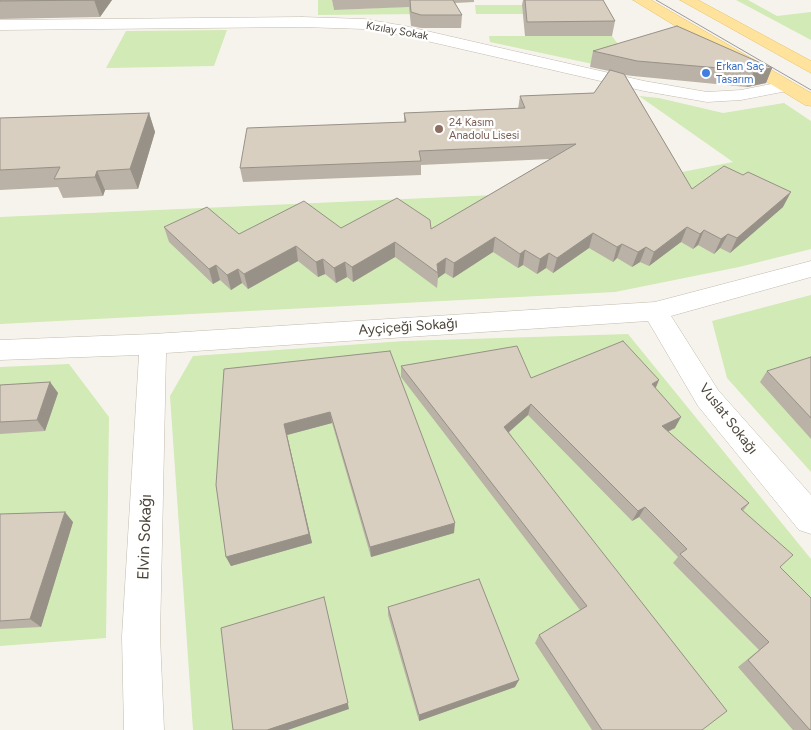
<!DOCTYPE html>
<meta charset="utf-8">
<style>
body{margin:0}
canvas{display:block;background:#f6f3ec}
</style>
<canvas width="811" height="730"></canvas>
<script>
const c = document.querySelector('canvas').getContext('2d');
c.lineJoin = 'round';
function fillPath(path, color) {
  c.fillStyle = color;
  c.fill(path, 'evenodd');
}
function toPath(rows) {
  const path = new Path2D();
  for (const r of rows) {
    path.moveTo(r[0], r[1]);
    for (let i = 2; i < r.length; i += 2) path.lineTo(r[i], r[i + 1]);
  }
  return path;
}
function stroke(path, color, width, dash) {
  c.strokeStyle = color;
  c.lineWidth = width;
  c.lineCap = dash ? 'butt' : 'round';
  c.setLineDash(dash || []);
  c.stroke(path);
}
function write(font, color, halo, rows, align = 'center') {
  c.font = font + ' Figtree,sans-serif';
  c.lineWidth = 4.5;
  c.setLineDash([]);
  c.textBaseline = 'middle';
  c.strokeStyle = halo;
  c.fillStyle = color;
  for (const [text, x, y, turn = 0] of rows) {
    c.save();
    c.translate(x, y);
    c.rotate((+turn || 0) * Math.PI / 180);
    c.textAlign = isNaN(turn) ? turn : align;
    if (halo) c.strokeText(text, 0, 0);
    c.fillText(text, 0, 0);
    c.restore();
  }
}
const green = toPath([
 [318,0,332,0,334,10,419,6,425,14,318,15],
 [736,0,748,0,777,16,811,12,811,40],
 [475,5,522,5,523,14,476,14],
 [227,30,214,66,106,68,126,31],
 [489,36,612,36,626,55,616,69,490,42],
 [639,96,659,98,723,113,784,103,811,121,811,249,739,267,615,292,0,324,0,217,585,191,733,162],
 [811,295,811,472,727,378,712,321],
 [628,334,811,559,811,730,193,730,170,396,193,356,404,341],
 [69,364,109,417,106,638,0,646,0,367]
]);
const minor = toPath([
 [302,17,364,19,405,26,644,81,707,92,741,90,786,81,792,82,795,86,792,90,741,100,707,102,644,91,405,36,364,29,302,27,0,30,0,20,302,17],
 [811,261,811,277,671,316,718,390,811,495,811,534,799,530,698,406,648,321,166,353,160,636,164,730,124,730,122,636,139,355,0,360,0,340,153,334,655,302,811,261]
]);
const major = toPath([
 [633,0,651,0,811,93,811,106,805,105,633,0],
 [680,0,698,0,811,61,811,73,680,0]
]);
const tram = toPath([
 [656,0,811,90]
]);
const wall = toPath([
 [0,0,112,0,100,17,0,19],
 [332,0,474,0,474,2,455,3,462,15,461,28,421,28,411,26,409,7,334,10],
 [523,0,603,0,615,21,612,36,525,36,522,5],
 [593,51,772,68,766,83,747,87,633,76,625,75,692,189,783,207,730,253,720,248,714,254,698,245,693,249,681,242,649,266,640,262,632,267,617,258,613,262,589,248,553,273,546,268,537,274,523,265,518,268,493,252,453,278,445,273,438,278,437,288,395,257,353,282,347,277,336,283,325,274,318,277,298,261,248,289,242,283,231,290,220,280,213,284,169,242,164,227,239,234,341,228,431,229,550,159,421,165,421,175,243,182,240,168,404,122,404,113,518,109,520,96,594,93,609,71,590,67],
 [149,113,155,132,138,189,105,190,103,196,63,198,58,187,0,190,0,118],
 [390,351,454,533,371,557,332,423,287,435,312,543,231,566,226,557,216,485],
 [811,357,811,439,760,382,767,371],
 [401,366,531,378,655,388,675,428,668,432,749,503,743,511,780,567,811,730,793,730,738,667,759,650,673,563,678,557,639,517,632,521,528,415,509,432,702,730,592,730,535,643,539,635,580,610,401,377],
 [50,382,58,393,45,431,0,434,0,385],
 [0,514,73,522,41,627,0,629],
 [388,607,515,687,419,721,388,615]
]);
const shadedWall = toPath([
 [94,0,112,0,100,17],
 [772,68,766,83,747,87,754,71],
 [149,113,155,132,138,189,130,169],
 [97,171,105,190,103,196,95,177],
 [791,192,783,207,730,253,737,238],
 [687,227,681,242,649,266,654,252],
 [704,230,698,245,693,249,700,234],
 [593,233,589,248,553,273,557,258],
 [728,234,720,248,714,254,721,239],
 [495,237,493,252,453,278,454,263],
 [395,242,395,257,353,282,352,267],
 [622,244,617,258,613,262,617,247],
 [296,246,298,261,248,289,244,274],
 [646,247,640,262,632,267,638,252],
 [525,250,523,265,518,268,520,254],
 [549,253,546,268,537,274,540,259],
 [446,258,445,273,438,278,437,264],
 [323,259,325,274,318,277,316,262],
 [345,262,347,277,336,283,334,268],
 [216,265,220,280,213,284,209,269],
 [238,269,242,283,231,290,227,275],
 [659,380,654,392,652,384],
 [50,382,58,393,45,431,37,420],
 [531,404,528,415,502,438,504,427],
 [330,412,332,423,287,435,312,543,231,566,226,557,284,424],
 [681,417,675,428,656,437,662,426],
 [645,507,639,517,632,521,638,511],
 [65,512,73,522,41,627,30,619],
 [455,523,454,533,371,557,370,547],
 [326,606,349,709,288,730,267,730],
 [519,680,515,687,419,721,419,715]
]);
const building = toPath([
 [0,0,94,0,0,1,0,0],
 [410,0,453,0,462,15,421,15,411,12,410,0],
 [525,0,603,0,615,21,527,22,525,0],
 [677,26,772,68,754,71,637,61,593,51,677,26],
 [610,70,624,74,692,189,724,166,743,175,748,172,791,192,737,238,728,234,721,239,704,230,700,234,687,227,654,252,646,247,638,252,622,244,617,247,593,233,557,258,549,253,540,259,525,250,520,254,495,237,454,263,446,258,437,264,438,273,395,242,352,267,345,262,334,268,323,259,316,262,296,246,244,274,238,269,227,275,216,265,209,269,164,227,207,207,239,234,304,201,341,228,397,198,430,220,431,229,576,144,419,151,421,161,240,168,247,128,406,122,404,113,525,108,520,96,594,93,610,70],
 [149,113,130,169,97,171,95,177,54,179,60,167,0,170,0,118,149,113],
 [623,341,659,380,652,384,681,417,662,426,749,503,741,509,793,555,780,567,811,598,811,730,810,730,748,660,769,642,680,554,687,549,645,507,638,511,531,404,504,427,727,711,702,730,602,730,539,635,587,606,401,366,517,346,531,378,623,341],
 [390,351,455,523,370,547,330,412,284,424,309,534,226,557,216,485,224,369,390,351],
 [811,357,811,418,767,371,811,357],
 [50,382,37,420,0,422,0,385,50,382],
 [65,512,30,619,0,621,0,514,65,512],
 [479,579,519,680,419,715,388,607,479,579],
 [324,597,348,703,267,730,233,730,221,628,324,597]
]);
const markers = [
 [706,73,5,"#3f7fe0"],
 [439,129,5,"#8d6e63"]
];
const farStreetnames = [
 ["Kızılay Sokak",397,31,10]
];
const farShopnames = [
 ["Erkan Saç",716,67],
 ["Tasarım",716,80]
];
const farEducationnames = [
 ["24 Kasım",449,123],
 ["Anadolu Lisesi",449,136]
];
const streetNames = [
 ["Ayçiçeği Sokağı",408,327,-4],
 ["Vuslat Sokağı",728,419,52]
];
const nearStreetnames = [
 ["Elvin Sokağı",145,537,-88]
];
fillPath(green, '#d2eab5');
stroke(minor, '#c2bbae', 1);
stroke(major, '#e6c16a', 1);
fillPath(minor, '#fff');
fillPath(major, '#ffe39c');
stroke(tram, '#9a9a9a', 1);
fillPath(wall, '#bab2a6');
fillPath(shadedWall, '#979187');
fillPath(building, '#d8cfc1');
stroke(building, '#979187', 1);
for (const [x, y, r, color] of markers) {
  const dot = new Path2D();
  dot.arc(x, y, r, 0, 2 * Math.PI);
  c.fillStyle = color;
  c.fill(dot);
  stroke(dot, '#fff', 2);
}
write('11px', '#4b4439', '#fff', farStreetnames);
write('11px', '#366cbe', '#fff', farShopnames, 'left');
write('11px', '#785e54', '#fff', farEducationnames, 'left');
write('14px', '#4b4439', '#fff', streetNames);
write('16px', '#4b4439', '#fff', nearStreetnames);
</script>
